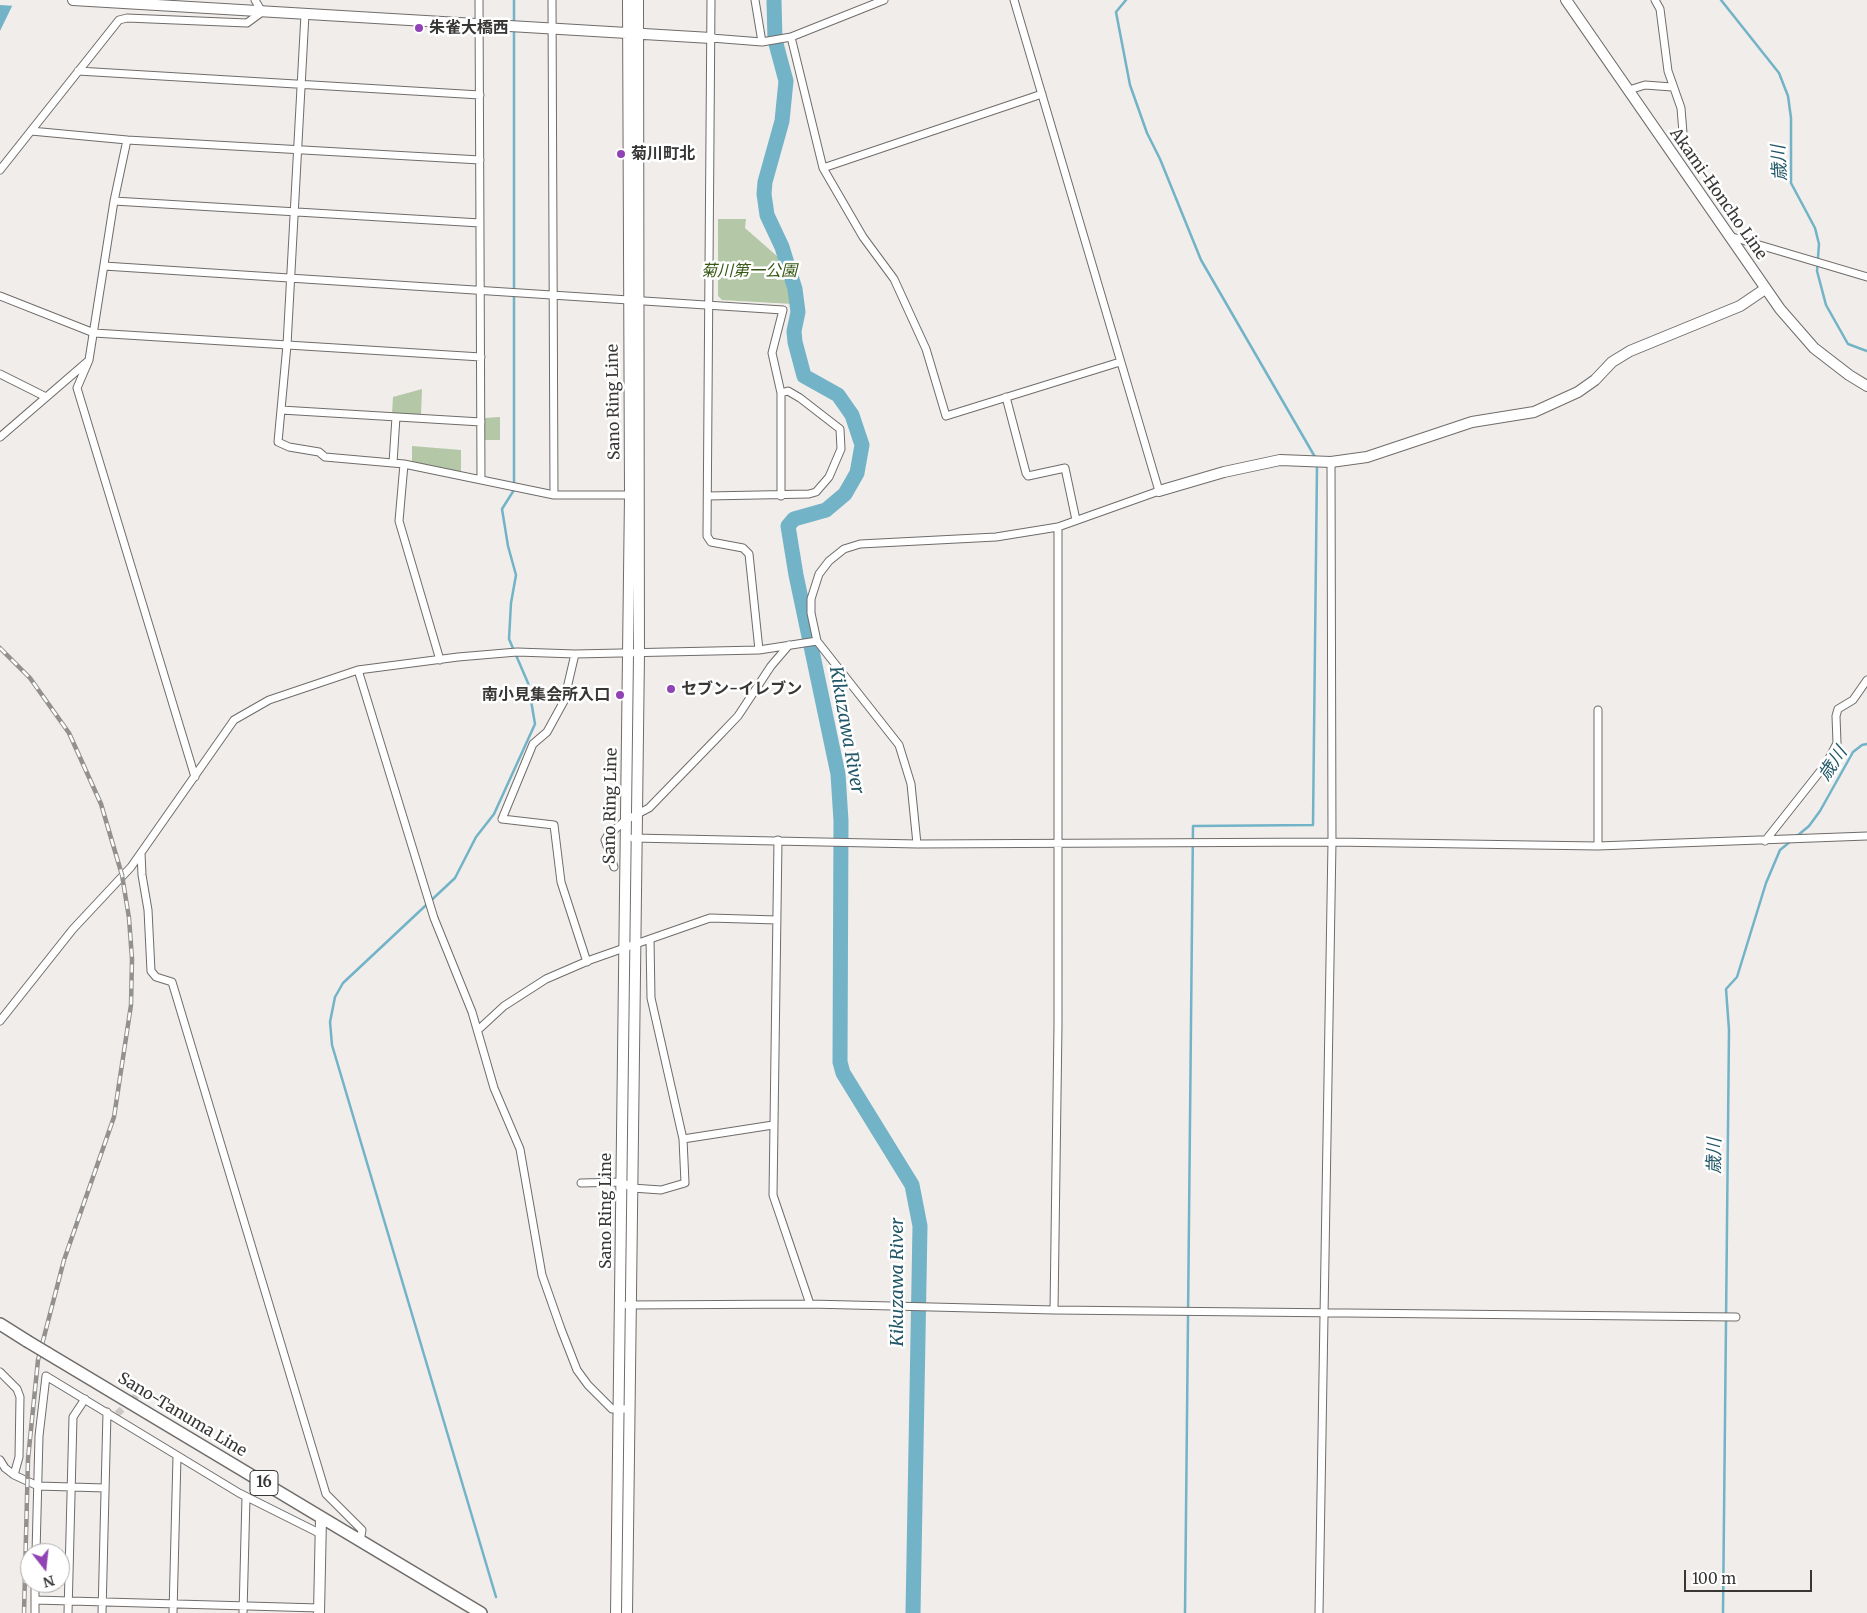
<!DOCTYPE html>
<meta charset="utf-8">
<style>
body{margin:0}
#map{position:relative;width:1867px;height:1613px;overflow:hidden;background:#f0edeb;font-family:Merriweather,serif}
canvas{display:block}
.north{position:absolute;left:20px;top:1543px;width:50px;height:50px;box-sizing:border-box;background:#fff;border:1px solid #afafaf;border-radius:50%;rotate:164deg;font-size:14px;font-weight:700;line-height:20px;text-align:center;color:#383736}
.north::after{content:'';display:block;margin:auto;width:18px;height:22px;background:#9043b4;clip-path:polygon(50% 0,100% 100%,50% 72%,0 100%)}
.scale{position:absolute;left:1684px;top:1570px;width:128px;height:22px;box-sizing:border-box;border:2px solid #383736;border-top:0;padding-left:6px;font-size:15px;line-height:18px;white-space:nowrap;color:#383736;-webkit-text-stroke:4px #fff;paint-order:stroke}
</style>
<div id="map">
<canvas width="1867" height="1613"></canvas>
<div class="north">N</div>
<div class="scale">100 m</div>
</div>
<script>
const c = document.querySelector('canvas').getContext('2d');
c.lineJoin = 'round';
function fillPath(path, color) {
  c.fillStyle = color;
  c.fill(path, 'evenodd');
}
function toPath(rows) {
  const path = new Path2D();
  for (const r of rows) {
    path.moveTo(r[0], r[1]);
    for (let i = 2; i < r.length; i += 2) path.lineTo(r[i], r[i + 1]);
  }
  return path;
}
function stroke(path, color, width, dash) {
  c.strokeStyle = color;
  c.lineWidth = width;
  c.lineCap = dash ? 'butt' : 'round';
  c.setLineDash(dash || []);
  c.stroke(path);
}
function write(font, color, halo, rows, align = 'center') {
  c.font = font + ' Merriweather,"Noto Sans JP",serif';
  c.lineWidth = 5;
  c.setLineDash([]);
  c.textBaseline = 'middle';
  c.strokeStyle = halo;
  c.fillStyle = color;
  for (const [text, x, y, turn = 0] of rows) {
    c.save();
    c.translate(x, y);
    c.rotate((+turn || 0) * Math.PI / 180);
    c.textAlign = isNaN(turn) ? turn : align;
    if (halo) c.strokeText(text, 0, 0);
    c.fillText(text, 0, 0);
    c.restore();
  }
}
const green = toPath([
 [718,219,746,219,745,228,786,264,793,287,793,304,722,300,718,296],
 [422,389,421,415,392,414,393,397],
 [500,417,500,440,484,440,484,418],
 [412,446,461,450,461,473,412,462]
]);
const water = toPath([
 [0,0,15,0,0,31]
]);
const pier = toPath([
 [0,0,17,0,15,6,0,5]
]);
const stream = toPath([
 [514,0,514,24],
 [1126,0,1116,12,1130,85,1147,133,1160,159,1201,260,1315,457],
 [1721,0,1779,73,1788,96,1791,118,1791,183,1815,228,1819,244,1817,271,1826,305,1848,344,1867,351],
 [1797,836,1809,826,1820,811,1853,752,1862,745,1867,744],
 [496,1597,332,1045,330,1022,335,997,343,983,455,878,476,837,494,814,535,724,528,683,509,639,511,603,516,575,508,546,502,509,514,490,514,30],
 [1185,1613,1193,826,1313,825,1317,465],
 [1723,1613,1729,1030,1726,989,1737,977,1766,883,1780,850,1791,841]
]);
const river = toPath([
 [774,0,775,40,786,81,782,121,765,182,764,194,767,215,782,247,795,289,798,312,794,331,795,342,804,376,838,395,852,415,862,445,857,473,845,494,826,510,794,519,788,526,796,575,838,774,841,821,840,1062,843,1073,912,1185,920,1226,913,1613]
]);
const streetTunnel = toPath([
 [117,1414,138,1394]
]);
const street = toPath([
 [479,0,481,480],
 [552,0,554,495],
 [711,0,707,536,711,542,743,548,749,554,759,650],
 [755,0,762,42],
 [1655,0,1660,9,1668,71,1681,108,1683,133],
 [305,14,287,345,278,442,289,447,319,452,325,457,404,464,554,495,635,495],
 [791,37,823,168,863,237,894,279,926,349,946,416,1120,362],
 [711,38,762,42,791,37,884,0],
 [78,71,480,95],
 [1629,90,1645,85,1672,87],
 [31,131,127,140,480,160],
 [127,140,114,201,89,360,77,388,195,777],
 [823,168,1042,94],
 [0,170,119,20,127,18,247,23,262,12,255,0],
 [114,201,480,223],
 [1729,236,1867,277],
 [104,266,783,310,772,353,781,393,781,496],
 [0,296,94,333,481,357],
 [0,374,46,397],
 [1006,397,1026,473,1028,476,1065,468,1076,520],
 [281,410,481,422],
 [0,437,87,362],
 [393,463,396,417],
 [404,464,399,521,440,660],
 [708,496,809,494,816,492,829,477,841,449,840,429,800,398,788,391,781,393],
 [575,654,564,701,547,732,533,744,502,819,554,825,561,882,587,962],
 [358,670,434,918,472,1012,494,1088,520,1149,542,1275,561,1329,577,1370,588,1385,612,1409,629,1409],
 [1598,710,1598,846],
 [633,838,917,844,1332,842,1598,846,1867,836],
 [778,840,773,1195,810,1304],
 [1765,841,1826,764,1837,743,1836,716,1838,709,1853,700,1867,680],
 [917,844,911,784,899,745,817,641,811,613,811,599,819,574,829,561,844,549,860,544,996,537,1058,527,1159,491,1014,0],
 [141,853,142,875,148,910,151,971,156,977,172,982,326,1494,362,1530,360,1541],
 [614,867,605,840,608,835,626,820,649,808,716,739,738,716,771,666,789,645],
 [0,1021,73,929,131,867,234,720,269,700,358,670,458,657,517,652,575,654,759,650,817,641],
 [478,1030,504,1006,546,979,590,960,710,918,777,920],
 [683,1139,773,1125],
 [581,1183,622,1182,632,1188,661,1190,685,1183,683,1139,651,998,650,939],
 [627,1305,810,1304,1054,1310,1736,1317],
 [1054,1310,1058,1025,1058,527],
 [0,1372,17,1389,20,1397,19,1457,14,1475],
 [0,1460,5,1468,14,1475,38,1486,105,1488],
 [36,1553,39,1436,46,1376,239,1493,321,1534],
 [35,1600,319,1608],
 [35,1613,35,1583],
 [68,1613,73,1417,85,1399],
 [102,1613,107,1412],
 [173,1613,177,1456],
 [243,1613,246,1497],
 [1319,1613,1332,842,1331,462]
]);
const secondary = toPath([
 [73,0,711,38],
 [1566,0,1780,309,1814,348,1849,375,1867,386],
 [1159,491,1224,472,1280,460,1331,462,1367,457,1472,422,1534,412,1578,392,1595,380,1612,362,1630,351,1740,306,1765,289],
 [319,1613,321,1518],
 [616,1613,630,495,628,0],
 [627,1613,639,653,638,0]
]);
const primary = toPath([
 [0,1324,27,1341],
 [47,1353,481,1613]
]);
const rail = toPath([
 [0,648,30,678,69,733,101,804,122,875,129,918,132,959,131,1005,114,1117,64,1260,38,1360,28,1459,24,1613]
]);
const primaryBridge = toPath([
 [27,1341,47,1353]
]);
const markers = [
 [419,28,5,"#9043b4"],
 [621,154,5,"#9043b4"],
 [671,689,5,"#9043b4"],
 [620,695,5,"#9043b4"]
];
const shields = [
 [264,1483,28]
];
const shieldNames = [
 ["16",264,1483]
];
const poiNames = [
 ["朱雀大橋西",429,28],
 ["菊川町北",631,154],
 ["セブン-イレブン",681,689],
 ["南小見集会所入口",610,695,"right"]
];
const streetNames = [
 ["Akami-Honcho Line",1718,194,55],
 ["Sano Ring Line",614,402,-91],
 ["Sano Ring Line",611,806,-89],
 ["Sano Ring Line",606,1211,-90],
 ["Sano-Tanuma Line",182,1415,31]
];
const parkNames = [
 ["菊川第一公園",749,271]
];
const waterNames = [
 ["歳川",1780,163,-93],
 ["Kikuzawa River",846,730,80],
 ["歳川",1833,764,-56],
 ["歳川",1715,1156,-89],
 ["Kikuzawa River",898,1282,-90]
];
fillPath(green, '#b4c7a6');
fillPath(water, '#72b3c7');
fillPath(pier, '#f0edeb');
stroke(stream, '#72b3c7', 2.5);
stroke(river, '#72b3c7', 15);
stroke(streetTunnel, '#cbc9c7', 7, [7, 3.5]);
stroke(street, '#6f6c6a', 9);
stroke(secondary, '#6f6c6a', 12);
stroke(primary, '#6f6c6a', 14);
stroke(street, '#fff', 7);
stroke(secondary, '#fff', 10);
stroke(primary, '#fff', 11);
stroke(rail, '#93918f', 4.5);
stroke(rail, '#fff', 2.5, [8]);
stroke(primaryBridge, '#6f6c6a', 14, []);
stroke(primaryBridge, '#fff', 11);
for (const [x, y, r, color] of markers) {
  const dot = new Path2D();
  dot.arc(x, y, r, 0, 2 * Math.PI);
  c.fillStyle = color;
  c.fill(dot);
  stroke(dot, '#fff', 2);
}
for (const [x, y, w] of shields) {
  const box = new Path2D();
  box.roundRect(x - w / 2, y - 12.5, w, 25, 4);
  c.fillStyle = '#fff';
  c.fill(box);
  stroke(box, '#383736', 1);
}
write('bold 15px', '#383736', null, shieldNames);
write('bold 16px', '#383736', '#fff', poiNames, 'left');
write('16px', '#383736', '#fff', streetNames);
write('italic 16px', '#375815', '#fff', parkNames);
write('italic 18px', '#215766', '#fff', waterNames);
</script>
